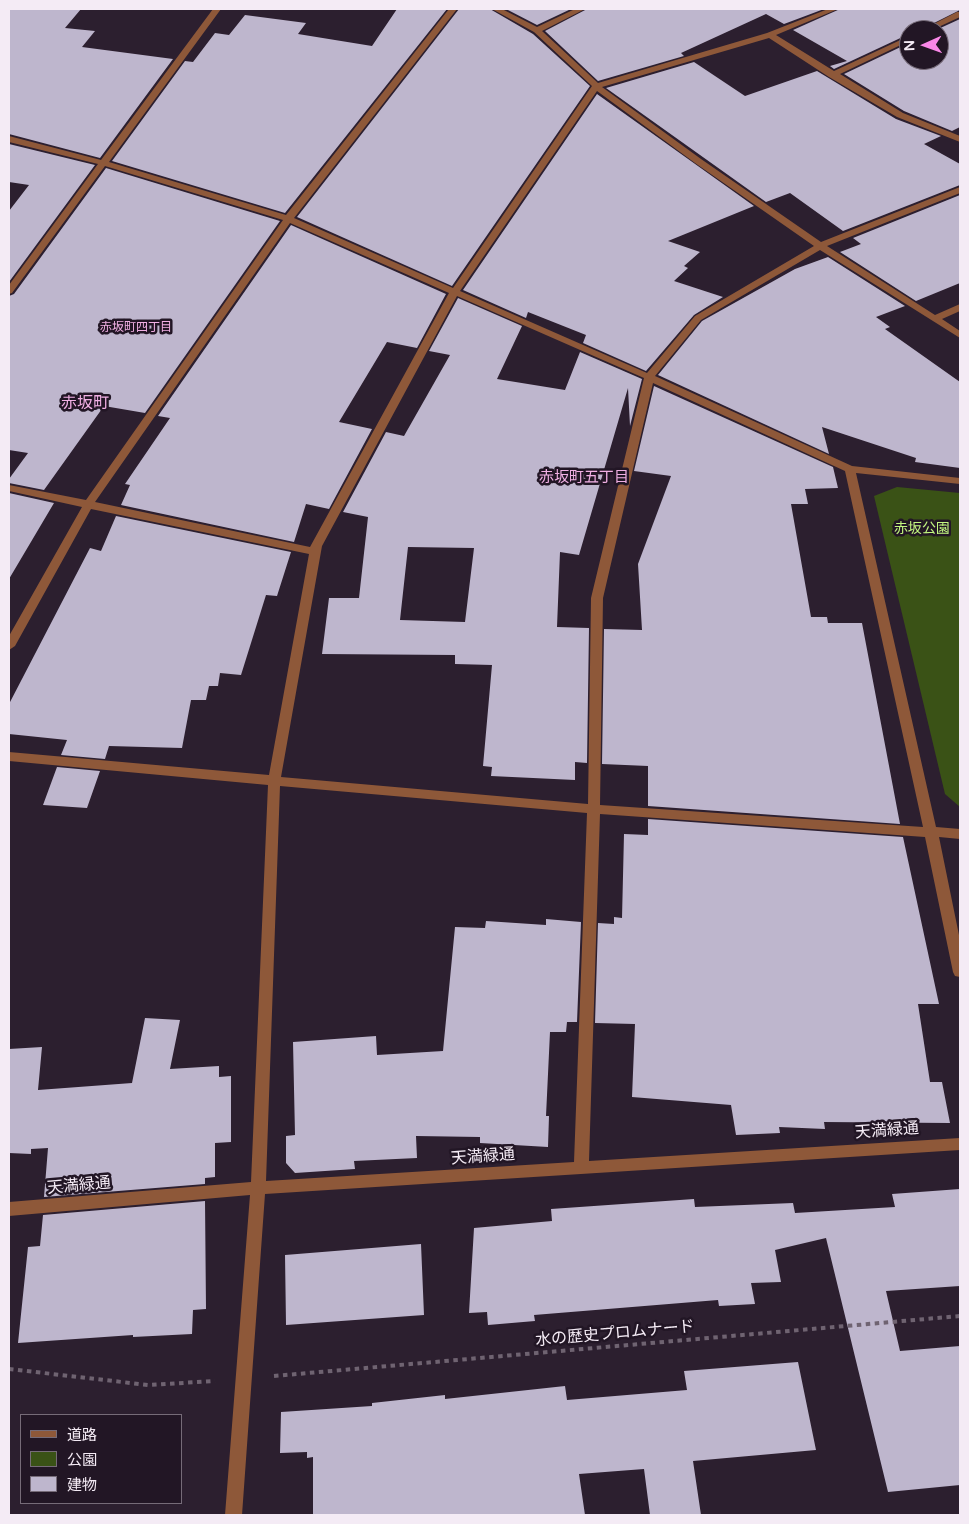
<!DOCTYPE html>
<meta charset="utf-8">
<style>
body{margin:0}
#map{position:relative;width:969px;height:1524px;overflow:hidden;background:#2c1f2f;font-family:"Varela Round","Noto Sans JP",sans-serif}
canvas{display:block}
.frame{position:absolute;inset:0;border:10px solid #f4ebf5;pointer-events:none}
.legend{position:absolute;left:20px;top:1414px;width:162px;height:90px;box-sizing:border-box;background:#221625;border:1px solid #766b78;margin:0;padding:6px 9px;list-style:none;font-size:15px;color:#f4ebf5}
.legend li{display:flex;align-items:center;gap:10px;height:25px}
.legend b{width:25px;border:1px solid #766b78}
.north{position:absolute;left:899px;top:20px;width:50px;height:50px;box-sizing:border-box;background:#221625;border:1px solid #766b78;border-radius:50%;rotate:268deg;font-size:14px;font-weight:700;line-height:20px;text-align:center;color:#f4ebf5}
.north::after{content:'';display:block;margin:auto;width:18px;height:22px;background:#fa87e8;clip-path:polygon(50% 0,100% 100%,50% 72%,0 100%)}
</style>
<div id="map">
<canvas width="969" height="1524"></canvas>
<div class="frame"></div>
<ul class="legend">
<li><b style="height:6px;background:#8e5839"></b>道路</li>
<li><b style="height:14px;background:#3a5216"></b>公園</li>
<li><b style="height:14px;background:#beb6cd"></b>建物</li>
</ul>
<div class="north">N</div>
</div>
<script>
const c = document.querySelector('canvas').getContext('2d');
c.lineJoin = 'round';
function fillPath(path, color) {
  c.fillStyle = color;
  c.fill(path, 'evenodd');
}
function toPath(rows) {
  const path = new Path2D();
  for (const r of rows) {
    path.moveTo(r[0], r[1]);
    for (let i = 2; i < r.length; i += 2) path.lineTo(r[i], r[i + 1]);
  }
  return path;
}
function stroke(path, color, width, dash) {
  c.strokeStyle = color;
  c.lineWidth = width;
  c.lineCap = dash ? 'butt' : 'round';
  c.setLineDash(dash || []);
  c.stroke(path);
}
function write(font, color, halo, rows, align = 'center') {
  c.font = font + ' "Varela Round","Noto Sans JP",sans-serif';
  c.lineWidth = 5;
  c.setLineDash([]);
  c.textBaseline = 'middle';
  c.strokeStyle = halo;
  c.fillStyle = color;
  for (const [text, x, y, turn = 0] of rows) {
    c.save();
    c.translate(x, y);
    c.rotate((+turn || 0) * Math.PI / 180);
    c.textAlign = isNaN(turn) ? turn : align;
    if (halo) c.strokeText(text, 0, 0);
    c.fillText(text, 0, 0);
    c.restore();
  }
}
const green = toPath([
 [897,487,960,493,960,807,945,794,874,496]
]);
const building = toPath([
 [9,9,81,9,65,28,95,31,82,47,173,59,100,158,9,134],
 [397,9,447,9,285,213,112,161,185,61,193,62,215,33,229,35,245,15,306,23,298,34,372,46],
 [459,9,490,9,533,34,590,86,452,286,297,217],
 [506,9,571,9,537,25],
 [587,9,824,9,784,24,766,14,681,53,684,56,598,81,545,31],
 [840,9,960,9,960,10,920,30,909,30,909,34,834,69,830,66,847,61,793,30],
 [960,19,960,127,952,131,904,111,844,74,909,43,909,60,939,60,939,30,936,30],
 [694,62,745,96,817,71,896,119,941,136,924,144,960,164,960,185,843,231,790,193,766,202,606,88],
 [597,94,754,206,668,241,700,252,684,266,688,268,674,281,723,297,694,315,646,371,583,343,586,335,528,312,526,318,463,290],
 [9,144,95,165,9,282,9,211,29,185,9,182],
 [106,168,280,221,145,413,104,406,44,490,9,483,9,479,28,453,9,450,9,296,14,294],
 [960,195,960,283,916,301,840,252,861,244,853,238],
 [291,225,446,294,417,348,387,342,339,422,372,429,329,509,306,504,294,542,121,505,130,485,125,484,170,418,158,416],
 [828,257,905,306,876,317,890,327,885,329,960,382,960,468,915,462,916,458,822,427,829,454,658,375,702,321,795,269],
 [458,298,522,326,497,379,565,390,580,352,642,379,630,426,628,388,579,555,560,552,557,627,589,628,587,763,575,762,575,780,491,776,492,767,483,766,492,665,455,664,455,655,322,654,329,598,359,598,368,517,343,512,386,432,404,436,450,355,429,351],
 [408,547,474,548,465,622,400,620],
 [654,386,833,467,838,488,805,489,808,504,791,504,811,617,827,617,828,623,862,623,900,824,648,806,648,766,602,764,604,629,642,630,638,564,671,476,634,471],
 [9,493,54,503,9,579],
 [116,516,291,552,277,596,266,595,241,675,220,673,218,686,209,686,206,700,191,700,182,748,109,746,105,759,61,755,67,740,9,734,9,704,90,548,101,551],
 [57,767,100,771,87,808,43,805],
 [648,819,903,837,939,1004,918,1004,930,1082,942,1082,950,1123,824,1122,825,1129,779,1127,780,1133,736,1135,731,1105,632,1097,635,1024,595,1023,598,923,614,924,614,917,622,918,624,834,648,835],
 [546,919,581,922,577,1022,567,1022,566,1032,550,1032,546,1116,549,1116,548,1147,480,1143,480,1137,416,1136,417,1158,354,1161,355,1169,295,1173,286,1163,286,1136,295,1135,293,1042,376,1036,377,1055,443,1051,455,927,485,928,486,921,546,925],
 [145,1018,180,1020,170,1069,219,1066,219,1077,231,1076,231,1142,215,1143,215,1177,205,1178,205,1184,44,1197,48,1148,31,1149,31,1154,9,1153,9,1049,42,1047,38,1090,132,1083],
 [960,1189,960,1286,886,1291,900,1351,960,1346,960,1485,888,1492,826,1238,775,1250,781,1282,751,1283,755,1304,719,1306,718,1300,534,1315,535,1321,488,1325,487,1312,469,1313,474,1228,552,1221,551,1209,694,1199,695,1207,793,1203,795,1213,895,1207,892,1194],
 [205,1201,206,1309,193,1310,192,1334,133,1337,133,1335,18,1343,28,1247,40,1246,43,1215],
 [421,1244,424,1315,286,1325,285,1255],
 [798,1362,816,1450,693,1461,701,1515,650,1515,644,1469,579,1474,585,1515,313,1515,313,1457,307,1458,307,1452,280,1453,281,1412,372,1406,372,1403,445,1395,445,1399,565,1386,567,1400,687,1390,684,1371]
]);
const path = toPath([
 [9,1369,148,1385,215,1381],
 [274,1376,960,1316]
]);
const minor = toPath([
 [213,9,221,9,109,162,286,215,449,9,457,9,294,218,453,288,592,86,534,32,492,9,502,9,537,27,575,9,585,9,542,31,598,83,767,33,828,9,838,9,776,35,834,71,909,36,909,41,840,74,903,113,960,136,960,142,897,117,829,77,769,38,602,87,701,159,821,242,960,187,960,193,827,246,935,315,960,304,960,311,942,319,960,331,960,338,820,250,701,320,655,376,852,466,960,478,960,484,856,473,936,827,960,829,960,839,939,837,960,940,960,977,955,976,953,972,925,837,600,814,589,1161,960,1138,960,1150,265,1194,242,1515,225,1515,250,1195,9,1216,9,1202,251,1182,268,785,9,761,9,752,269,775,309,554,91,509,15,646,9,650,9,636,82,507,9,491,9,485,86,500,283,220,105,166,12,293,9,294,9,285,98,164,9,142,9,136,101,160,213,9],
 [597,91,695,163,814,246,695,316,647,373,460,291,597,91],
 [290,223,449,293,310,547,95,502,290,223],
 [457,296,644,378,591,598,588,804,281,777,322,546,457,296],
 [653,383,845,471,923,827,600,805,603,598,653,383],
 [280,786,587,813,574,1162,266,1181,280,786],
 [957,12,960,12,960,17,932,30,922,30,957,12]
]);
const farNeighbourhoodnames = [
 ["赤坂町四丁目",136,328]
];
const parkNames = [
 ["赤坂公園",922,529]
];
const neighbourhoodNames = [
 ["赤坂町五丁目",584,478]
];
const quarterNames = [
 ["赤坂町",85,404]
];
const nearStreetnames = [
 ["天満緑通",887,1131,-4],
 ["天満緑通",483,1157,-4],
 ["天満緑通",79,1186,-5],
 ["水の歴史プロムナード",615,1334,-5]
];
fillPath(green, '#3a5216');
fillPath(building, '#beb6cd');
stroke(path, '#6f6371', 4, [4.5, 4.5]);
fillPath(minor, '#8e5839');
write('12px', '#f1b0e4', '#221625', farNeighbourhoodnames);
write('14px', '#c2f680', '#221625', parkNames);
write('15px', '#f1b0e4', '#221625', neighbourhoodNames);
write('16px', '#f1b0e4', '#221625', quarterNames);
write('16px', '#f4ebf5', '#221625', nearStreetnames);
</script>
